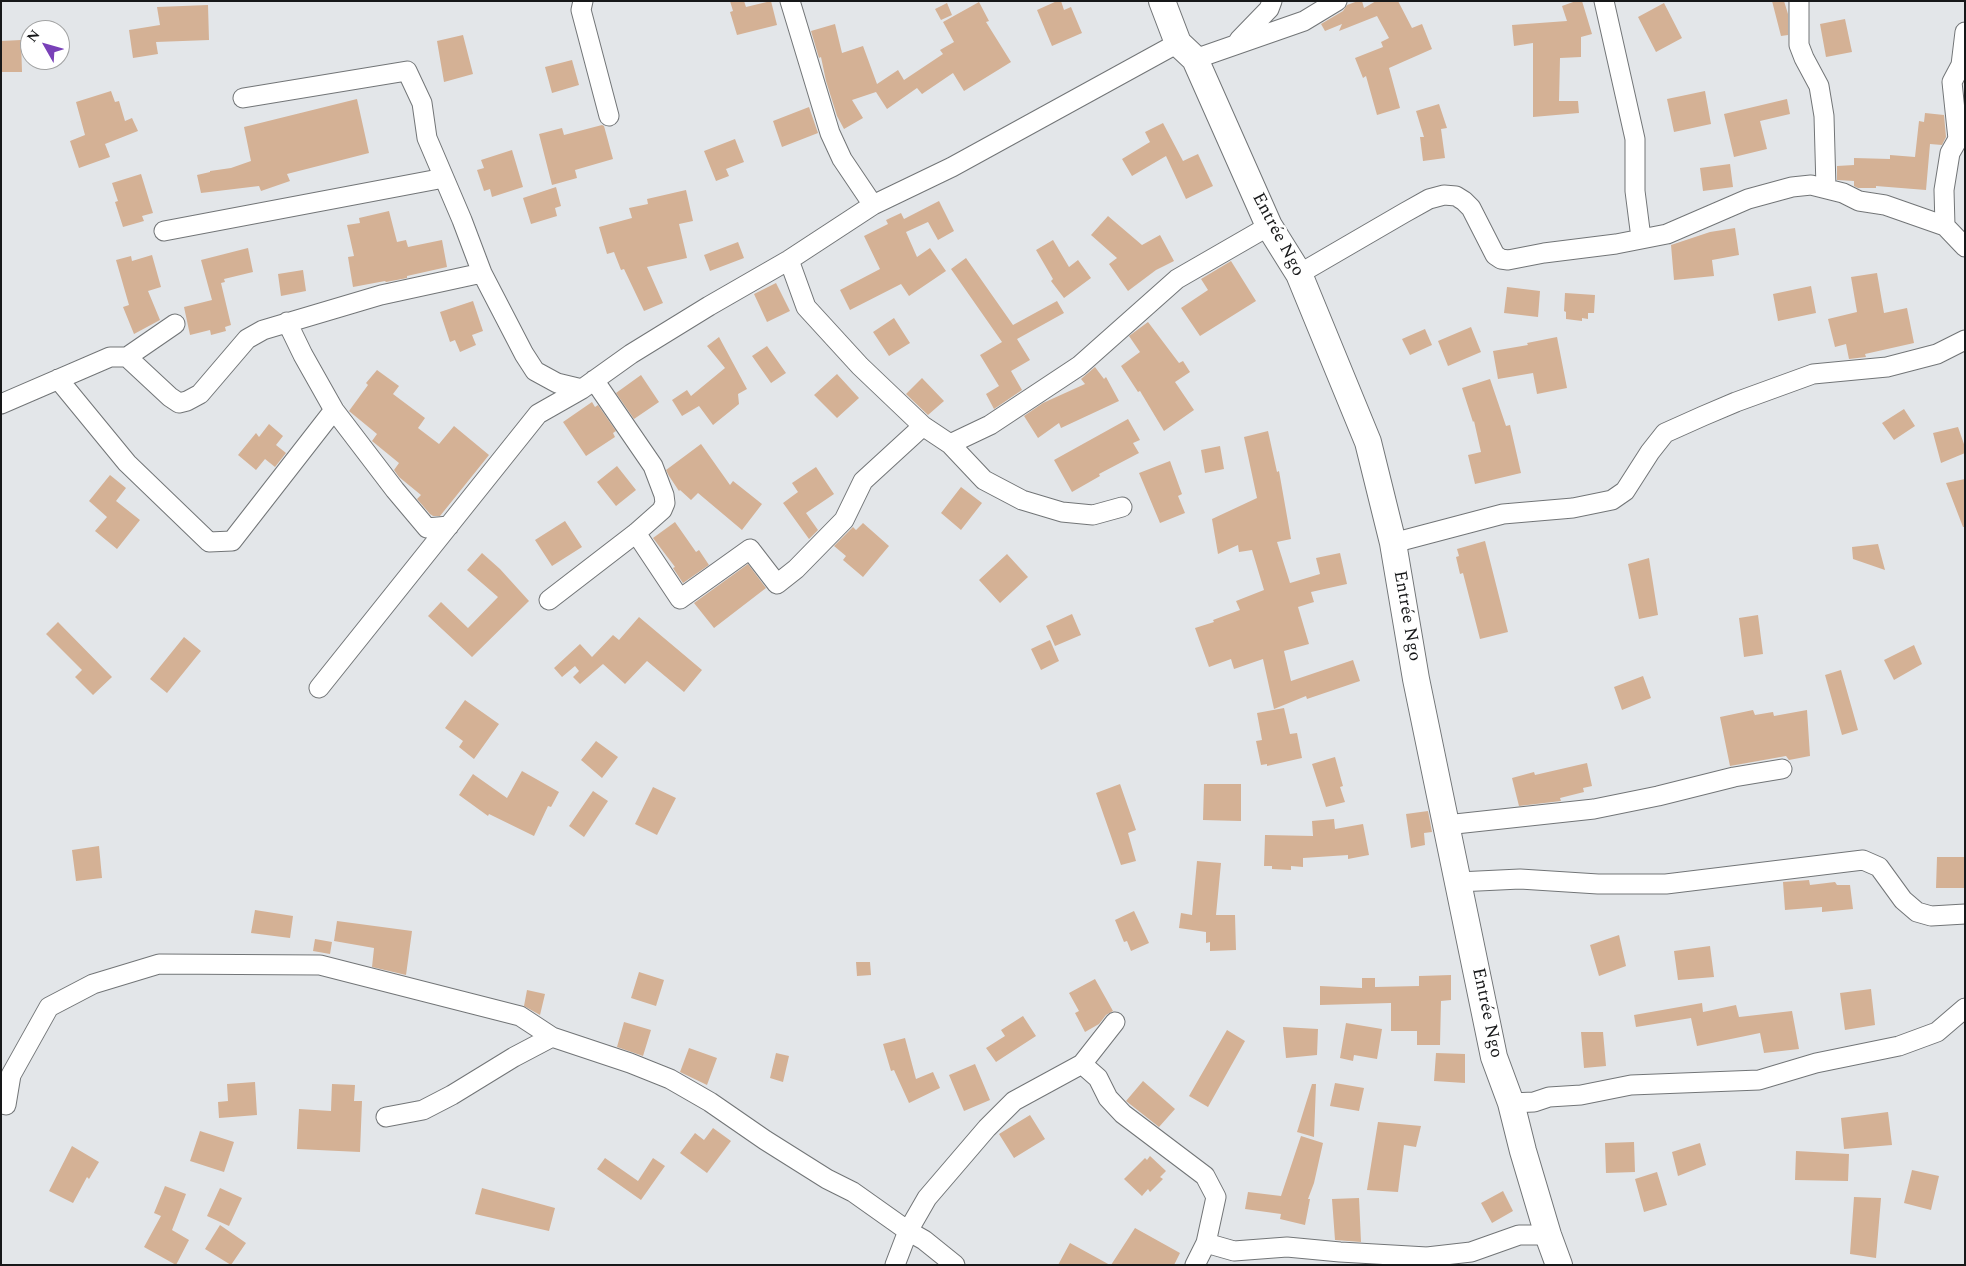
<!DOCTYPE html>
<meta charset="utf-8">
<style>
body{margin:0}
#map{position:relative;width:1966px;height:1266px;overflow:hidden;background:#e3e6e9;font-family:Spectral,serif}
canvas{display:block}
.frame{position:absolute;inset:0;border:2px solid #171819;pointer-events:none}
.north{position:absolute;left:20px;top:20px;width:50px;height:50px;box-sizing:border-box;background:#fff;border:1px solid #a2a3a3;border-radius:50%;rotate:308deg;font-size:14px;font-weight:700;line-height:20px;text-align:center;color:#171819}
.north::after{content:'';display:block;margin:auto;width:18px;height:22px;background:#7941b8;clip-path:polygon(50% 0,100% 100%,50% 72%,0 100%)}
</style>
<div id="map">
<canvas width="1966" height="1266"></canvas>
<div class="frame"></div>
<div class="north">N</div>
</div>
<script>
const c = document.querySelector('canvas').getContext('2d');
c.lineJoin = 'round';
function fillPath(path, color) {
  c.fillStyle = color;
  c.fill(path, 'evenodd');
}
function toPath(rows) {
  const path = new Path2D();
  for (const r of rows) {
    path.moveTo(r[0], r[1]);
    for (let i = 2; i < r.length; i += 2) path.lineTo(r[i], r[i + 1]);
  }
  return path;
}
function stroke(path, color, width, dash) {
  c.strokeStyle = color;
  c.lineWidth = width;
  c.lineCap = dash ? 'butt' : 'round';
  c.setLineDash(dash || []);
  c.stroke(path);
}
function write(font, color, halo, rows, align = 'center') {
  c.font = font + ' Spectral,serif';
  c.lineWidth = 5;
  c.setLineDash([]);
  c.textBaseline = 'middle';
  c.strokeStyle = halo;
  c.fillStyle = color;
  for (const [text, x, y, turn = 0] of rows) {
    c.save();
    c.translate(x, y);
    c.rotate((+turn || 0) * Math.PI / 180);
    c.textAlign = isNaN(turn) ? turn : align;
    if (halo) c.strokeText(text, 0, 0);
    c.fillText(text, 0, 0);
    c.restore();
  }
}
const building = toPath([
 [730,1,744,1,746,7,771,1,777,25,737,35,730,12,733,11],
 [1057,1,1061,1,1064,10,1071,7,1082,33,1052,46,1037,10],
 [1358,1,1362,1,1364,8,1376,1,1398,1,1412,28,1422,24,1432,49,1389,68,1400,108,1377,115,1366,76,1363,78,1355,58,1383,47,1381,42,1389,38,1377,16,1339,31,1342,24,1325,31,1321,24,1343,11,1347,5],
 [1576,1,1582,1,1592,34,1581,37,1581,57,1560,58,1559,101,1578,101,1579,113,1533,117,1533,43,1514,46,1512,25,1567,21,1562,6],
 [1772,1,1784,1,1788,14,1788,35,1781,36],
 [979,2,989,21,986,22,1011,62,964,91,953,73,922,94,917,88,887,109,876,92,852,100,863,118,844,129,837,116,826,81,821,57,819,58,811,31,835,24,842,53,863,46,877,84,898,70,904,80,943,54,940,50,954,42,943,22],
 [947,3,952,15,941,20,935,9],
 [1664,3,1682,38,1656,52,1638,17],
 [208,5,209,40,156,42,158,54,133,58,129,30,160,25,157,7],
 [1845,19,1852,52,1826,57,1820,24],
 [463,35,473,74,444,82,437,41],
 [21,40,22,72,1,72,1,41],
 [572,60,579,85,552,93,545,67],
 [111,91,115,102,119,101,125,121,132,118,138,131,105,144,110,157,79,168,70,141,85,135,76,102],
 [1705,91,1711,124,1674,132,1667,99],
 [357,99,369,153,287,174,290,181,261,191,259,186,201,193,197,175,210,172,210,171,231,168,251,161,244,127],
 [1787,99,1790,114,1760,121,1767,149,1734,157,1724,114],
 [1439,104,1447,128,1441,129,1445,158,1423,161,1420,137,1424,137,1416,111],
 [809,107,818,133,782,147,773,121],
 [1925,113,1944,115,1946,137,1942,145,1930,144,1926,190,1876,186,1876,188,1858,188,1854,186,1854,181,1837,180,1837,166,1854,165,1854,158,1890,159,1890,155,1915,157,1919,121,1924,122],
 [1163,123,1183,161,1198,154,1213,186,1186,199,1166,156,1132,176,1122,159,1150,142,1145,132],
 [602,125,604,126,613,159,575,170,577,178,552,185,539,134,562,128,564,135],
 [735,139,744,162,726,169,729,176,716,181,704,151],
 [512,150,523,187,492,197,490,189,484,191,477,170,484,168,481,160],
 [1730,164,1733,187,1703,191,1700,168],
 [141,174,153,213,142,216,144,221,123,227,115,202,118,201,112,183],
 [556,187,561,206,555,208,557,216,531,224,523,198],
 [686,190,693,221,679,224,687,258,647,267,663,303,644,311,624,269,621,270,614,252,607,254,599,227,632,218,629,208,648,204,647,199],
 [939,201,954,231,938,240,928,222,906,232,917,257,930,248,946,271,909,296,901,284,850,310,840,290,880,269,864,236,888,224,886,220,901,213,904,219],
 [389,211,397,242,406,240,408,247,442,240,447,267,407,276,407,278,386,282,385,281,353,287,348,257,354,256,347,225,360,223,359,218],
 [1108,216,1142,245,1160,235,1174,261,1156,270,1128,291,1109,264,1117,258,1091,235],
 [1735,228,1739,255,1712,260,1714,276,1674,280,1671,245,1710,232],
 [1053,240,1069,267,1078,260,1091,278,1064,298,1051,281,1053,279,1036,250],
 [738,242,744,258,710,271,704,255],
 [248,248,253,272,224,279,225,282,221,283,231,325,225,327,226,331,211,335,210,330,190,335,184,307,212,300,201,260],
 [152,255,161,287,148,291,160,320,134,334,123,307,129,305,116,260,131,256,132,261],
 [966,258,1013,325,1057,301,1064,313,1017,339,1030,360,1011,371,1022,390,994,409,986,394,999,386,980,355,1002,342,951,269],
 [1231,261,1256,301,1200,336,1181,308,1208,290,1201,279],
 [303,270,306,291,281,296,278,274],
 [1877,273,1884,313,1907,308,1914,343,1865,354,1866,357,1849,359,1846,344,1835,347,1828,319,1857,312,1851,277],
 [776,283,790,311,767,322,754,294],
 [1811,286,1816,313,1778,321,1773,294],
 [1507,287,1540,291,1538,317,1504,313],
 [1565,293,1595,295,1594,313,1588,313,1588,319,1582,318,1582,321,1566,319,1566,312,1564,311],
 [473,301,483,331,472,335,476,345,460,352,455,340,450,342,440,312],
 [894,318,910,343,889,356,873,332],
 [1148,322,1179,363,1183,361,1190,372,1175,382,1194,410,1164,431,1140,391,1138,392,1121,366,1140,352,1129,336],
 [1471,327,1481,352,1448,366,1438,341],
 [1425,329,1432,345,1410,355,1402,339],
 [719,337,747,389,738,394,739,404,713,425,699,406,682,416,672,400,687,390,691,396,725,368,707,346],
 [1557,337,1567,388,1537,394,1533,373,1498,379,1493,351,1528,345,1527,343],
 [767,346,786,373,771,383,752,356],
 [1095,367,1104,379,1106,377,1119,401,1061,428,1059,423,1038,438,1024,416,1043,403,1085,384,1081,379],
 [377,370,399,386,393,394,425,418,418,428,439,444,454,426,489,455,440,516,433,516,430,514,417,499,421,495,399,477,394,470,399,463,372,441,377,434,349,411,368,385,366,383],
 [837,374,859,398,837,418,814,395],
 [641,375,659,402,634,419,616,393],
 [922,378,944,401,928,415,906,394],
 [1490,379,1506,426,1510,425,1521,473,1475,484,1468,455,1481,452,1474,421,1473,422,1462,388],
 [592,402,595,407,598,405,616,431,613,433,615,437,586,456,563,422],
 [1904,409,1915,426,1894,440,1882,423],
 [1128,419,1140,440,1133,443,1139,453,1099,474,1100,476,1072,492,1054,460],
 [269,424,283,436,276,445,286,453,275,467,265,459,256,470,238,455,256,433,259,437],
 [1958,427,1965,447,1965,453,1941,463,1933,433],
 [1268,431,1277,472,1279,471,1291,539,1277,542,1290,583,1320,574,1316,558,1340,553,1347,584,1311,592,1314,602,1298,607,1309,644,1284,651,1291,681,1353,660,1360,681,1307,699,1306,696,1274,709,1263,659,1234,669,1231,659,1209,667,1195,628,1214,622,1213,620,1240,610,1236,601,1264,590,1252,550,1239,552,1238,545,1218,554,1212,519,1257,498,1244,437],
 [701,444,730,485,733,481,762,504,742,530,698,493,691,500,680,490,679,491,669,476,666,470],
 [1220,446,1224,469,1205,473,1201,450],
 [1170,461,1182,494,1178,496,1185,513,1160,523,1139,473],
 [617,466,636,490,616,506,597,482],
 [816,467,834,494,806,513,818,530,809,539,783,503,798,492,792,483],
 [110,475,126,488,116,501,140,520,117,549,95,531,107,517,89,501],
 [1965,479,1965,527,1963,527,1946,483],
 [961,487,982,503,961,530,941,513],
 [565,521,582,547,552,566,535,540],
 [675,522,696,552,699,550,709,565,683,583,673,568,675,567,653,538],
 [863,523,889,546,863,577,843,560,846,556,834,546,853,527,856,530],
 [1485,541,1508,632,1480,639,1463,573,1460,574,1456,557,1459,556,1457,549],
 [1878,544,1885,570,1853,559,1852,547],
 [482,553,500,569,529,601,472,657,428,616,441,602,468,628,498,597,467,570],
 [1007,554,1028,577,1000,603,979,580],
 [1649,558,1658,615,1639,619,1628,564],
 [748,564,766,588,714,628,694,603],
 [1072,614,1081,635,1055,646,1046,626],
 [1758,615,1763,654,1744,657,1739,618],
 [639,617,702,670,684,692,647,661,625,684,603,664,580,684,573,677,579,671,575,666,562,677,554,668,580,644,592,657,613,635,619,640],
 [58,622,112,677,93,695,75,677,82,670,46,634],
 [184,637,201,651,167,693,150,679],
 [1050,640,1059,661,1041,670,1031,649],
 [1914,645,1922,664,1894,680,1884,660],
 [1841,670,1858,730,1842,735,1825,675],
 [1643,676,1651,698,1622,710,1614,687],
 [465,700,499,724,474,759,459,747,463,741,445,728],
 [1284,708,1290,734,1297,733,1302,758,1267,766,1267,764,1261,765,1256,741,1262,740,1257,713],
 [1753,710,1755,715,1773,712,1774,716,1807,710,1810,756,1789,760,1786,756,1730,766,1720,717],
 [596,741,618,757,602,778,581,760],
 [1335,757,1343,786,1340,787,1345,802,1326,807,1312,764],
 [1587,763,1592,786,1583,788,1584,792,1560,798,1561,801,1519,806,1512,778,1534,772,1535,775],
 [522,771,559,792,551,807,548,806,534,836,489,814,488,816,459,795,473,774,507,798],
 [1120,784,1136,830,1128,833,1136,861,1121,865,1096,793],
 [1204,784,1241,784,1241,821,1203,820],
 [653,787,676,798,657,835,635,824],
 [593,791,608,801,584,837,569,826],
 [1428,811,1432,832,1424,833,1425,845,1411,848,1406,814],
 [1334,819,1335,829,1363,824,1369,855,1348,859,1348,855,1303,858,1303,867,1291,866,1291,870,1272,869,1272,866,1264,866,1265,835,1313,836,1312,821],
 [99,846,102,878,76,881,72,850],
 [1937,857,1965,857,1965,888,1936,888],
 [1197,861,1221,863,1216,915,1235,915,1236,950,1210,951,1210,942,1206,943,1206,932,1179,928,1181,913,1192,915],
 [1809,880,1810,885,1835,882,1837,885,1850,885,1853,909,1822,912,1822,907,1785,910,1783,882],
 [255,910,293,916,290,938,251,933],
 [1134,911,1149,943,1131,951,1127,941,1124,942,1115,920],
 [337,921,412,931,406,975,372,967,374,948,334,941],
 [1619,935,1626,966,1599,976,1590,945],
 [315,939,332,942,330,954,313,951],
 [1710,946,1714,977,1678,980,1674,951],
 [856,962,870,962,871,975,857,976],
 [639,972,664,980,656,1006,631,998],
 [1451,975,1451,1000,1441,1001,1440,1045,1417,1045,1417,1031,1391,1031,1391,1003,1320,1005,1320,986,1362,988,1362,978,1375,978,1375,987,1419,986,1419,976],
 [1095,979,1113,1011,1106,1015,1099,1024,1085,1032,1075,1013,1079,1011,1069,993],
 [1871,989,1875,1025,1845,1030,1840,993],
 [527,990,545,994,540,1015,524,1006],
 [1702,1003,1703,1012,1736,1005,1739,1017,1792,1011,1799,1049,1764,1053,1760,1033,1697,1046,1691,1018,1636,1027,1634,1015],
 [1023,1016,1036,1036,996,1062,986,1048,1005,1036,1001,1030],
 [624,1022,651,1030,643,1056,617,1047],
 [1346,1023,1382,1029,1377,1059,1354,1055,1353,1061,1340,1058],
 [1283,1027,1318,1029,1317,1055,1286,1058],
 [1227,1030,1245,1041,1208,1107,1189,1096],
 [1581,1032,1603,1032,1606,1066,1584,1068],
 [905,1038,916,1079,933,1072,940,1088,909,1103,894,1070,891,1071,883,1044],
 [689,1048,717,1058,707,1085,680,1072],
 [776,1053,789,1056,783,1082,770,1078],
 [1436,1053,1465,1054,1465,1083,1434,1081],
 [975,1064,990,1100,964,1111,949,1075],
 [1143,1081,1175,1109,1159,1127,1126,1101],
 [255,1082,257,1115,219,1118,218,1102,228,1101,227,1084],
 [1335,1083,1364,1088,1359,1111,1330,1106],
 [332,1084,355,1085,354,1101,362,1101,360,1152,297,1149,299,1109,331,1111],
 [1312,1084,1316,1084,1314,1137,1297,1132],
 [1888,1112,1892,1145,1844,1149,1841,1118],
 [1030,1115,1045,1139,1014,1158,999,1134],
 [1378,1122,1421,1126,1416,1147,1404,1145,1398,1192,1367,1190],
 [713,1128,731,1141,707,1173,680,1153,695,1133,704,1140],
 [200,1131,234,1142,224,1172,190,1161],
 [1301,1136,1323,1143,1314,1183,1308,1199,1310,1199,1305,1225,1280,1219,1281,1214,1245,1209,1248,1192,1281,1196],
 [1634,1142,1635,1172,1606,1173,1605,1143],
 [1700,1143,1706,1165,1678,1176,1672,1152],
 [72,1146,99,1162,89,1179,87,1177,73,1203,49,1191],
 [1796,1151,1849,1154,1848,1181,1795,1180],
 [1150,1156,1166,1171,1160,1177,1163,1179,1150,1192,1148,1189,1142,1196,1124,1179,1145,1158,1147,1160],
 [605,1158,638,1181,653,1158,665,1166,641,1200,597,1169],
 [1912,1170,1939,1176,1931,1210,1904,1203],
 [1657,1172,1667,1205,1644,1212,1635,1179],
 [165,1186,186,1194,172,1230,189,1240,176,1265,144,1247,161,1216,154,1213],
 [220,1188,242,1198,229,1226,207,1216],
 [482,1188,555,1208,549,1231,475,1214],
 [1503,1191,1513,1211,1492,1223,1481,1203],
 [1854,1197,1881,1198,1876,1258,1850,1254],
 [1359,1198,1361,1242,1335,1240,1332,1199],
 [220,1225,246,1243,231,1265,205,1249],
 [1135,1228,1180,1253,1174,1265,1111,1265],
 [1070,1243,1110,1265,1058,1265]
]);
const street = toPath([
 [583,1,581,10,609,116],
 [790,1,830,133,842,159,873,205],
 [1604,1,1635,139,1635,191,1641,238],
 [1799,1,1799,45,1804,58,1819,86,1824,116,1826,188],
 [1239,40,1269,9,1272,1],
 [1195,59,1304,21,1337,1],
 [243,98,407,71,422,103,427,138,462,220,482,273,524,354,535,371,557,383,582,389],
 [1958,139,1952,82,1961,65,1965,32],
 [1945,226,1944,190,1950,153,1958,139,1965,133],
 [164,231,444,178],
 [789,260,806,307,860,366,923,426,950,444,984,480,1022,500,1062,512,1093,515,1122,507],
 [1299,274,1404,213,1429,199,1444,195,1456,196,1464,201,1471,208,1495,255,1501,259,1508,260,1544,253,1616,244,1667,234,1748,199,1792,187,1811,185,1843,193,1859,201,1885,205,1945,226,1965,247],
 [287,322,303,355,334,410,395,490,427,528,449,526],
 [127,357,175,324],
 [58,379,127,463,209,542,232,541,334,410],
 [1,404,110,357,127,357,170,397,179,403,187,401,200,394,247,339,263,330,381,295,482,273],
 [950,444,990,425,1079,366,1177,279,1269,226],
 [636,533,680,599,750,549,777,584,796,569,844,520,863,481,923,426],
 [1393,543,1503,514,1573,508,1612,500,1625,491,1650,452,1665,433,1703,416,1736,402,1813,374,1887,367,1937,354,1965,340],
 [549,600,636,533,662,510,665,503,664,495,653,466,594,380],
 [319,688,538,414,582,389,631,354,709,306,789,260,873,205,952,167,1178,43],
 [1446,825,1594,809,1658,796,1734,777,1782,769],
 [1458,882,1520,879,1598,884,1666,884,1863,860,1879,867,1903,900,1917,912,1931,916,1965,914],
 [1082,1064,1098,1078,1108,1098,1123,1114,1205,1176,1216,1197,1206,1243],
 [1511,1103,1534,1102,1549,1097,1581,1095,1631,1085,1759,1080,1816,1063,1899,1046,1937,1032,1965,1008],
 [6,1105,11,1075,49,1007,93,984,159,964,320,965,520,1016,552,1037,630,1063,670,1079,710,1102,765,1140,827,1179,853,1192,908,1231,924,1240,955,1265],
 [386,1117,423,1110,452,1095,514,1057,552,1037],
 [895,1265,908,1231,927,1198,987,1128,1014,1101,1082,1064,1115,1022],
 [1195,1265,1206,1243,1234,1251,1287,1247,1340,1252,1427,1257,1471,1252,1519,1235,1548,1235]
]);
const secondary = toPath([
 [1162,1,1178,43,1195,59,1269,226,1299,274,1368,442,1393,543,1416,679,1494,1057,1511,1103,1523,1151,1548,1235,1559,1265]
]);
const streetNames = [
 ["Entrée Ngo",1277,235,62],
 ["Entrée Ngo",1406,616,80],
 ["Entrée Ngo",1486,1013,78]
];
fillPath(building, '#d4b195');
stroke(street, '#727577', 21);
stroke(secondary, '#727577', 28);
stroke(street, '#fff', 19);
stroke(secondary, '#fff', 26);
write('18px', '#171819', '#fff', streetNames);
</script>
